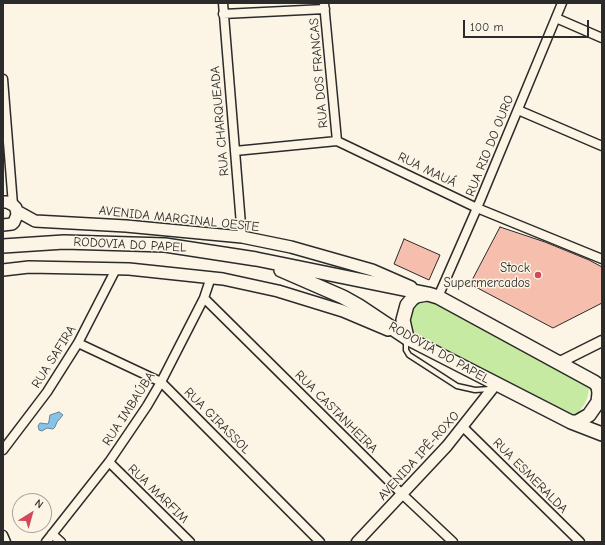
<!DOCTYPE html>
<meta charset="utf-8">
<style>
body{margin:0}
#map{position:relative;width:605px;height:545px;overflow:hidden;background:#fcf5e5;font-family:"Comic Neue",sans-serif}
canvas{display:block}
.frame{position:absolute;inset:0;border:4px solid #2b2b2b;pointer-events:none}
.north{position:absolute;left:12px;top:493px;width:40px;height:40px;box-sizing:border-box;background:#fcf5e5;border:1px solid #a8a49b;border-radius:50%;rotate:37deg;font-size:11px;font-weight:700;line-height:16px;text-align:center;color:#2b2b2b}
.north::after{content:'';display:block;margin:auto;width:14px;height:18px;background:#d1495b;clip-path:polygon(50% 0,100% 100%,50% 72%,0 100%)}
.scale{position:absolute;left:463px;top:20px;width:126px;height:18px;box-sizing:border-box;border:2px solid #2b2b2b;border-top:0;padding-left:5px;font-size:12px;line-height:14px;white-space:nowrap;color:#2b2b2b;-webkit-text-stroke:3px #fcf5e5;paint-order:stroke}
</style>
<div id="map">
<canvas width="605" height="545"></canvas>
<div class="frame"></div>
<div class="north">N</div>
<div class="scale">100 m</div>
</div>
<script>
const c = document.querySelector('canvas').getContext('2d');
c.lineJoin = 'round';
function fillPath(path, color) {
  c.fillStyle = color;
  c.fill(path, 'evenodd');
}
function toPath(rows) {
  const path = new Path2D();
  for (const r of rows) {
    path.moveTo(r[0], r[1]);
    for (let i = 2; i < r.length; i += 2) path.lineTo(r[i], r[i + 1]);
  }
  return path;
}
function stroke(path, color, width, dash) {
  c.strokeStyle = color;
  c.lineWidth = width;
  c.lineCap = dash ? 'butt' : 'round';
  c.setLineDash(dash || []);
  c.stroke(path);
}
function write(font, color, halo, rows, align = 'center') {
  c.font = font + ' "Comic Neue",sans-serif';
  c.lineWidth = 3;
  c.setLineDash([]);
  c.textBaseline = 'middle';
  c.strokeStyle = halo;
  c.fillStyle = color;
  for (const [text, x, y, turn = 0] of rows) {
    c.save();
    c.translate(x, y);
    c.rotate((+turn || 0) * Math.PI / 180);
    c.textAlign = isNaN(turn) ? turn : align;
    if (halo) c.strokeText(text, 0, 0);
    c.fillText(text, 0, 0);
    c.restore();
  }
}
const green = toPath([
 [424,295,588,383,589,390,587,399,584,405,578,413,572,415,569,414,410,330,408,319,415,300]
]);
const water = toPath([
 [59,412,63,415,57,422,55,427,53,429,47,428,42,431,39,430,38,426,40,423,48,424,49,421,50,415,59,412]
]);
const building = toPath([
 [500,227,545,242,589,260,602,267,602,303,553,328,470,284,500,227],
 [404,239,440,255,429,280,394,264,404,239]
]);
const service = toPath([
 [406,340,406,350,409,355,457,386,475,390,490,389]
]);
const minor = toPath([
 [223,3,242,237],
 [324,3,337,141],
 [223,14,325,9],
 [556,18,602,38],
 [3,79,13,205],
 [518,110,602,146],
 [235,151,337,141,477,208,602,259],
 [438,297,477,208,562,3],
 [204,298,402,494,453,542],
 [78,343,161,382,320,542],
 [463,427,580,542],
 [3,450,47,392,78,343,116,269],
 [109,462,190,542],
 [52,534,61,542],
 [3,535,6,542],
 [46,542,109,462,147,406,161,382,204,298,211,277]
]);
const tertiary = toPath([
 [558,363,602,341],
 [357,542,447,446,496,384]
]);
const secondary = toPath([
 [3,202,7,202,13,205,16,208,17,215,14,222,12,224,3,225],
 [17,211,35,221,126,226,242,237,291,247,372,270,411,287],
 [3,270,29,267,129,269,223,279,278,291,343,311,388,330]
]);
const primary = toPath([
 [3,246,64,242,165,245,256,259,428,294,438,297,594,382,602,388],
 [281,270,343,297,359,306,407,338,571,422,602,434],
 [407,338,403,320,407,305,412,299,416,296,427,294],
 [571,422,577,422,589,415,598,402,599,393,598,386,594,382]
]);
const markers = [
 [538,275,4,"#d1495b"]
];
const streetNames = [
 ["RUA DOS FRANCAS",319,73,-95],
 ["RUA CHARQUEADA",220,121,-95],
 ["RUA RIO DO OURO",490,146,-68],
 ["RUA MAUÁ",427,170,26],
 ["AVENIDA MARGINAL OESTE",179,219,6],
 ["RODOVIA DO PAPEL",130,245,3],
 ["RODOVIA DO PAPEL",439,353,29],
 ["RUA SAFIRA",54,357,-58],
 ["RUA IMBAÚBA",129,409,-57],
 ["RUA CASTANHEIRA",336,412,45],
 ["RUA GIRASSOL",217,421,45],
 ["AVENIDA IPÊ-ROXO",419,456,-48],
 ["RUA ESMERALDA",530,476,45],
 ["RUA MARFIM",158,494,44]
];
const poiNames = [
 ["Stock",530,268],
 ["Supermercados",530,283]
];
fillPath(green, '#c7eaa3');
fillPath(water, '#87c3e7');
stroke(water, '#62869c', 1);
fillPath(building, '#f6bead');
stroke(building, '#2b2b2b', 1);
stroke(service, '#2b2b2b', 7);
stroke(minor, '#2b2b2b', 11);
stroke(tertiary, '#2b2b2b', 13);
stroke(secondary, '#2b2b2b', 14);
stroke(primary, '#2b2b2b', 16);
stroke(service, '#fcf5e5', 4);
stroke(minor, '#fcf5e5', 8);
stroke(tertiary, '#fcf5e5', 10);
stroke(secondary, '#fcf5e5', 11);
stroke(primary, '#fcf5e5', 13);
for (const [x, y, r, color] of markers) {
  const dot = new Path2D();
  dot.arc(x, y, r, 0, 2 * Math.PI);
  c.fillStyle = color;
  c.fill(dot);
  stroke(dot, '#fcf5e5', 1.5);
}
write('13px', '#2b2b2b', '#fcf5e5', streetNames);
write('13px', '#2b2b2b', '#fcf5e5', poiNames, 'right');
</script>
